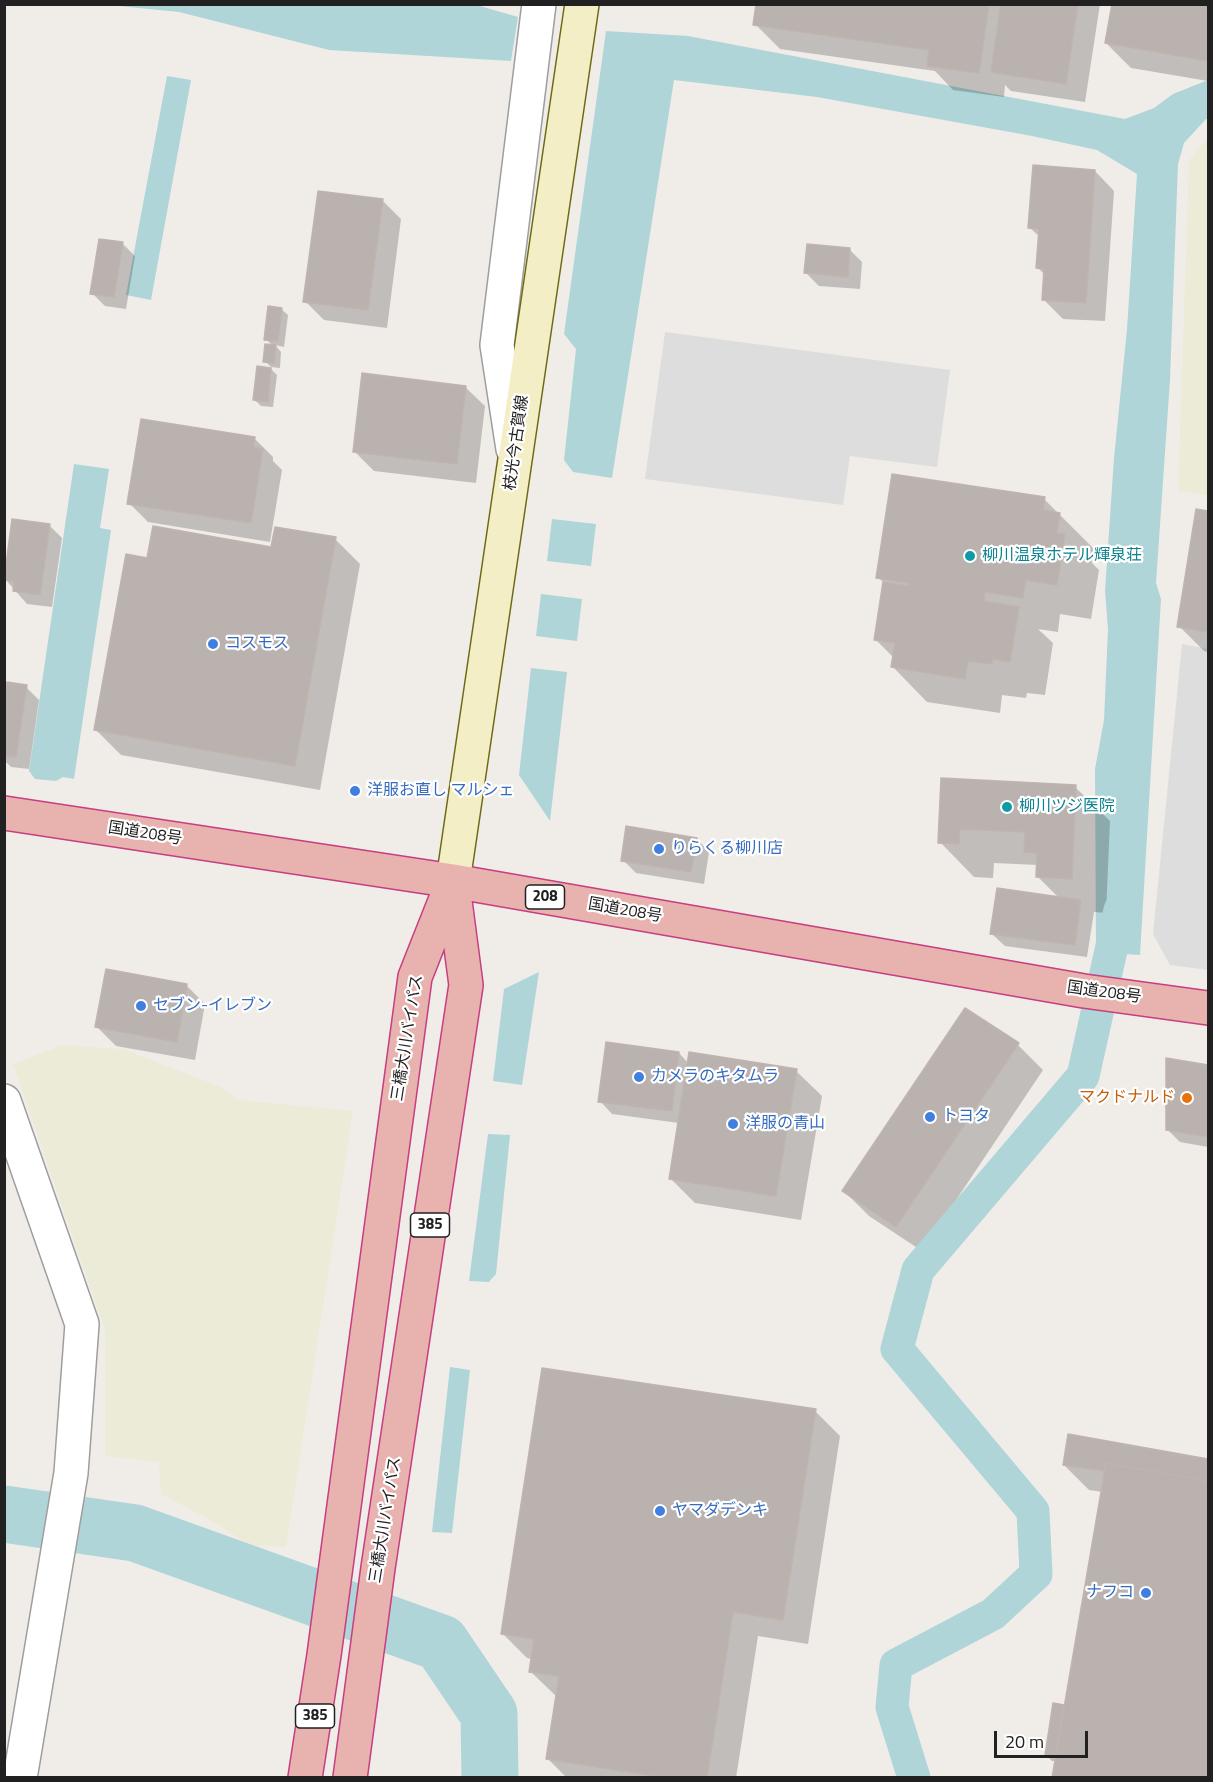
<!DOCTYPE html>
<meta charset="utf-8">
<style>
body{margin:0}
#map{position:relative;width:1213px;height:1782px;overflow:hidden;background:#f0ede9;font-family:"Titillium Web",sans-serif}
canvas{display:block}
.frame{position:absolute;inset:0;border:6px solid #212121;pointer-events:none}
.scale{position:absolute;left:994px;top:1731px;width:94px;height:27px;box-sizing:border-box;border:3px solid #212121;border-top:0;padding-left:8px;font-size:18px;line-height:21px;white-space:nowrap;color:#212121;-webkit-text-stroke:4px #fff;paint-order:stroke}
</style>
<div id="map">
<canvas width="1213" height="1782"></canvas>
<div class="frame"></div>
<div class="scale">20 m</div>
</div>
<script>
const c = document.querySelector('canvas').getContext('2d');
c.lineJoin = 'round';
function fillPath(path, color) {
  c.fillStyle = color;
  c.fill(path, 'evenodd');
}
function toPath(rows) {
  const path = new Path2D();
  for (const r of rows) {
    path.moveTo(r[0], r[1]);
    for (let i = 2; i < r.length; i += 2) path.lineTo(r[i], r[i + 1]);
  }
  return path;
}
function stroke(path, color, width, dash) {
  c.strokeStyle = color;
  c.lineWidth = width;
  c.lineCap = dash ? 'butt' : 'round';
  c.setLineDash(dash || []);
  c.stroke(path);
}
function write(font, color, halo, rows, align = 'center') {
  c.font = font + ' "Titillium Web","Noto Sans JP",sans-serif';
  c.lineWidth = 4.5;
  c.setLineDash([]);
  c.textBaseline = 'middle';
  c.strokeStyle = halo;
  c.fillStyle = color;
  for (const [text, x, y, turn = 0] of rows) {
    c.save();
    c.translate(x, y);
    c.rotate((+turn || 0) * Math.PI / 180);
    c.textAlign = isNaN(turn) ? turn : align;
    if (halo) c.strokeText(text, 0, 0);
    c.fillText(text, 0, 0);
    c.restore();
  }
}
const farmland = toPath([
 [1208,138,1208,495,1178,491,1189,160],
 [62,1045,123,1049,221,1087,238,1100,353,1111,286,1547,249,1545,214,1522,161,1494,159,1462,105,1456,105,1330,13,1064]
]);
const parking = toPath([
 [665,332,950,370,937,467,850,456,843,505,645,479],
 [1182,644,1208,649,1208,970,1170,965,1153,934]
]);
const water = toPath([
 [473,4,518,17,511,61,329,50,179,12,109,5],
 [606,31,688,36,1125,119,1154,108,1173,94,1208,80,1208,119,1206,119,1184,143,1178,164,1170,380,1156,583,1161,599,1140,955,1096,952,1095,769,1104,720,1108,629,1105,591,1114,458,1127,329,1137,174,1097,150,1032,136,817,97,674,80,612,478,573,472,564,460,576,349,564,334],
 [167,76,191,80,151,300,126,295],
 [74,464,109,469,100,528,111,530,74,779,63,777,56,781,35,779,29,771],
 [552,519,596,524,591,566,547,561],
 [541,594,582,599,577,641,536,636],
 [531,668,567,672,550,821,519,775],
 [539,972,522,1085,493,1081,504,989],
 [488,1134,510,1135,496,1274,489,1282,469,1281],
 [450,1367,470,1370,452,1533,432,1532]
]);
const shadow = toPath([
 [758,4,1100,4,1085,102,1011,91,1005,85,1004,97,953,90,935,71,780,49,755,24],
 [1113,4,1208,4,1208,81,1131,68,1106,43],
 [1095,171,1114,191,1105,321,1063,319,1043,299,1045,275,1038,268,1040,237,1030,228],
 [382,200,401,219,387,328,324,320,305,301],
 [122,243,135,256,126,309,105,306,92,293],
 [849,249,862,262,860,289,819,286,806,273],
 [281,309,288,315,284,347,275,345,281,352,280,368,271,367,265,361,273,346,266,339],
 [271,369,277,375,273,407,261,406,255,400],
 [465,387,485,406,476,483,374,471,355,452],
 [254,438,273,457,273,461,282,470,270,542,148,522,129,503],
 [1044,499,1094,549,1092,563,1099,570,1091,619,1060,614,1058,632,1038,629,1053,643,1045,695,1027,693,1026,698,1002,695,1000,713,927,702,893,667,894,658,876,640,885,584,878,577],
 [1197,511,1208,512,1208,652,1204,651,1179,626],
 [49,525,62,538,52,607,27,604,5,579],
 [335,539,360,564,320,790,121,755,96,730,148,560,272,549],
 [26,687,39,700,29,769,11,767,4,760,4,713],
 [943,780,1075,787,1110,821,1106,913,1094,912,1087,957,1005,946,992,934,1059,898,1037,876,1038,865,994,863,993,878,974,877,940,842],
 [697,839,709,852,704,884,636,873,623,860],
 [186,985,205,1004,195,1060,116,1046,97,1027],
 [1018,1045,1043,1070,922,1251,869,1216,844,1191],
 [679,1053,689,1064,796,1071,822,1096,801,1220,695,1203,670,1178,679,1123,612,1114,600,1101],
 [1168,1060,1208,1067,1208,1147,1180,1142,1167,1129],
 [815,1411,840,1436,808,1644,758,1636,736,1778,567,1778,548,1759,557,1697,530,1671,532,1659,527,1658,502,1633],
 [1069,1436,1208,1460,1208,1778,1054,1778,1056,1761,1052,1761,1046,1755,1064,1706,1066,1708,1103,1492,1089,1490,1064,1465]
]);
const canal = toPath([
 [914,1778,892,1707,896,1665,993,1614,1036,1574,1033,1511,897,1349,918,1270,1083,1076,1120,910]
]);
const river = toPath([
 [4,1514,135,1533,441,1643,489,1714,490,1778]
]);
const building = toPath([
 [756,4,989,4,979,73,927,66,929,50,753,25,756,4],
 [1001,4,1078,4,1066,84,991,72,1001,4],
 [1112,4,1208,4,1208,61,1105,43,1112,4],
 [1033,165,1095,170,1086,303,1042,300,1044,269,1036,268,1039,229,1028,228,1033,165],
 [318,191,383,199,368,310,303,302,318,191],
 [99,239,123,242,114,297,90,294,99,239],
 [807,244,850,248,848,277,804,273,807,244],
 [268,306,282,308,278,341,264,340,268,306],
 [265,344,276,345,274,363,263,362,265,344],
 [257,366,271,368,268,402,253,400,257,366],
 [362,373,466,386,457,464,353,452,362,373],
 [141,419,255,437,253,447,263,449,251,523,127,504,141,419],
 [892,474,1045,497,1043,510,1060,513,1057,533,1065,534,1057,585,1026,580,1023,598,985,592,984,601,1019,607,1010,662,993,659,992,664,968,661,965,679,891,667,895,643,874,640,883,582,908,586,909,583,876,578,892,474],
 [1196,509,1208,511,1208,632,1177,627,1196,509],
 [12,519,50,524,40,595,13,591,14,581,4,580,12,519],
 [153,526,271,547,275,527,336,537,295,766,94,730,126,554,147,558,153,526],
 [7,682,27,685,16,757,4,756,4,702,7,682],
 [941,778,1076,785,1072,879,1036,877,1037,853,1024,852,1025,832,960,829,959,844,938,843,941,778],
 [626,826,697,838,691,872,621,861,626,826],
 [997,888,1081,900,1075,945,990,934,997,888],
 [106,969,187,984,177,1042,95,1027,106,969],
 [965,1008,1019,1043,896,1227,842,1191,965,1008],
 [606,1042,679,1052,672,1111,598,1102,606,1042],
 [689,1052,797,1069,776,1196,669,1179,689,1052],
 [1166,1058,1208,1065,1208,1137,1166,1130,1166,1058],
 [542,1368,816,1409,783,1620,733,1612,707,1778,667,1778,546,1759,559,1676,529,1672,534,1639,501,1634,542,1368],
 [1068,1434,1208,1459,1208,1481,1106,1463,1105,1471,1063,1465,1068,1434],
 [1106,1463,1208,1481,1208,1778,1052,1778,1106,1463],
 [1053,1703,1064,1705,1056,1757,1045,1755,1053,1703]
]);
const minor = toPath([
 [513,449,497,345,539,4],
 [4,1101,82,1324,71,1473,20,1778]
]);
const secondary = toPath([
 [453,881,582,4]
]);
const trunk = toPath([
 [4,813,453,881,1084,991,1208,1008],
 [305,1778,324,1655,415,977,453,881],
 [350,1778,378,1568,466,985,453,886]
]);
const markers = [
 [970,556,6,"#0f9aa8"],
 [213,644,6,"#3f7fe0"],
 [355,791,6,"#3f7fe0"],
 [1007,807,6,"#0f9aa8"],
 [659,849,6,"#3f7fe0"],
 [141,1006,6,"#3f7fe0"],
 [639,1077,6,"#3f7fe0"],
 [1187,1098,6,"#e8710a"],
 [930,1117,6,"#3f7fe0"],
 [733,1124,6,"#3f7fe0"],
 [660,1511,6,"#3f7fe0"],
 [1146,1593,6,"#3f7fe0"]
];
const shields = [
 [545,897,39],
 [430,1225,39],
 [315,1716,39]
];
const shieldNames = [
 ["208",545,897],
 ["385",430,1225],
 ["385",315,1716]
];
const streetNames = [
 ["枝光今古賀線",517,443,-82],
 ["国道208号",145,834,9],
 ["国道208号",625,911,10],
 ["国道208号",1104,993,8],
 ["三橋大川バイパス",408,1038,-81],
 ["三橋大川バイパス",386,1520,-81]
];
const cultureNames = [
 ["柳川温泉ホテル輝泉荘",982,556],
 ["柳川ツジ医院",1019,807]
];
const shopNames = [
 ["コスモス",225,644],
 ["洋服お直し マルシェ",367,791],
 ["りらくる柳川店",671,849],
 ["セブン-イレブン",153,1006],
 ["カメラのキタムラ",651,1077],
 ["トヨタ",942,1117],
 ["洋服の青山",745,1124],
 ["ヤマダデンキ",672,1511],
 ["ナフコ",1134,1593,"right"]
];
const foodNames = [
 ["マクドナルド",1175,1098]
];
fillPath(farmland, '#ecebd7');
fillPath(parking, '#ddd');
fillPath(water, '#afd5d8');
fillPath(shadow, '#0003');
stroke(canal, '#afd5d8', 33);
stroke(river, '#afd5d8', 57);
fillPath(building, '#bab2af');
stroke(building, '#c1b3ad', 1.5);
stroke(minor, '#9e9e9e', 36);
stroke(secondary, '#6e6a13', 36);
stroke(trunk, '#c73e81', 36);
stroke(minor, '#fff', 33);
stroke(secondary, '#f3eec5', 33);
stroke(trunk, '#e8b2af', 33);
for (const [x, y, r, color] of markers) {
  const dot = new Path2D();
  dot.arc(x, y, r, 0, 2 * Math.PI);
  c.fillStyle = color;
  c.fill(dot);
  stroke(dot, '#fff', 2);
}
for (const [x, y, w] of shields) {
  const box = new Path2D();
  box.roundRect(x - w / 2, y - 12, w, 24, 4.5);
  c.fillStyle = '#fff';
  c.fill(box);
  stroke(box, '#212121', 1.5);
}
write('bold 15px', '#212121', null, shieldNames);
write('16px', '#212121', '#fff', streetNames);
write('16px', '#0d838f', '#fff', cultureNames, 'left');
write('16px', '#366cbe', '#fff', shopNames, 'left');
write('16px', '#c56008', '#fff', foodNames, 'right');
</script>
